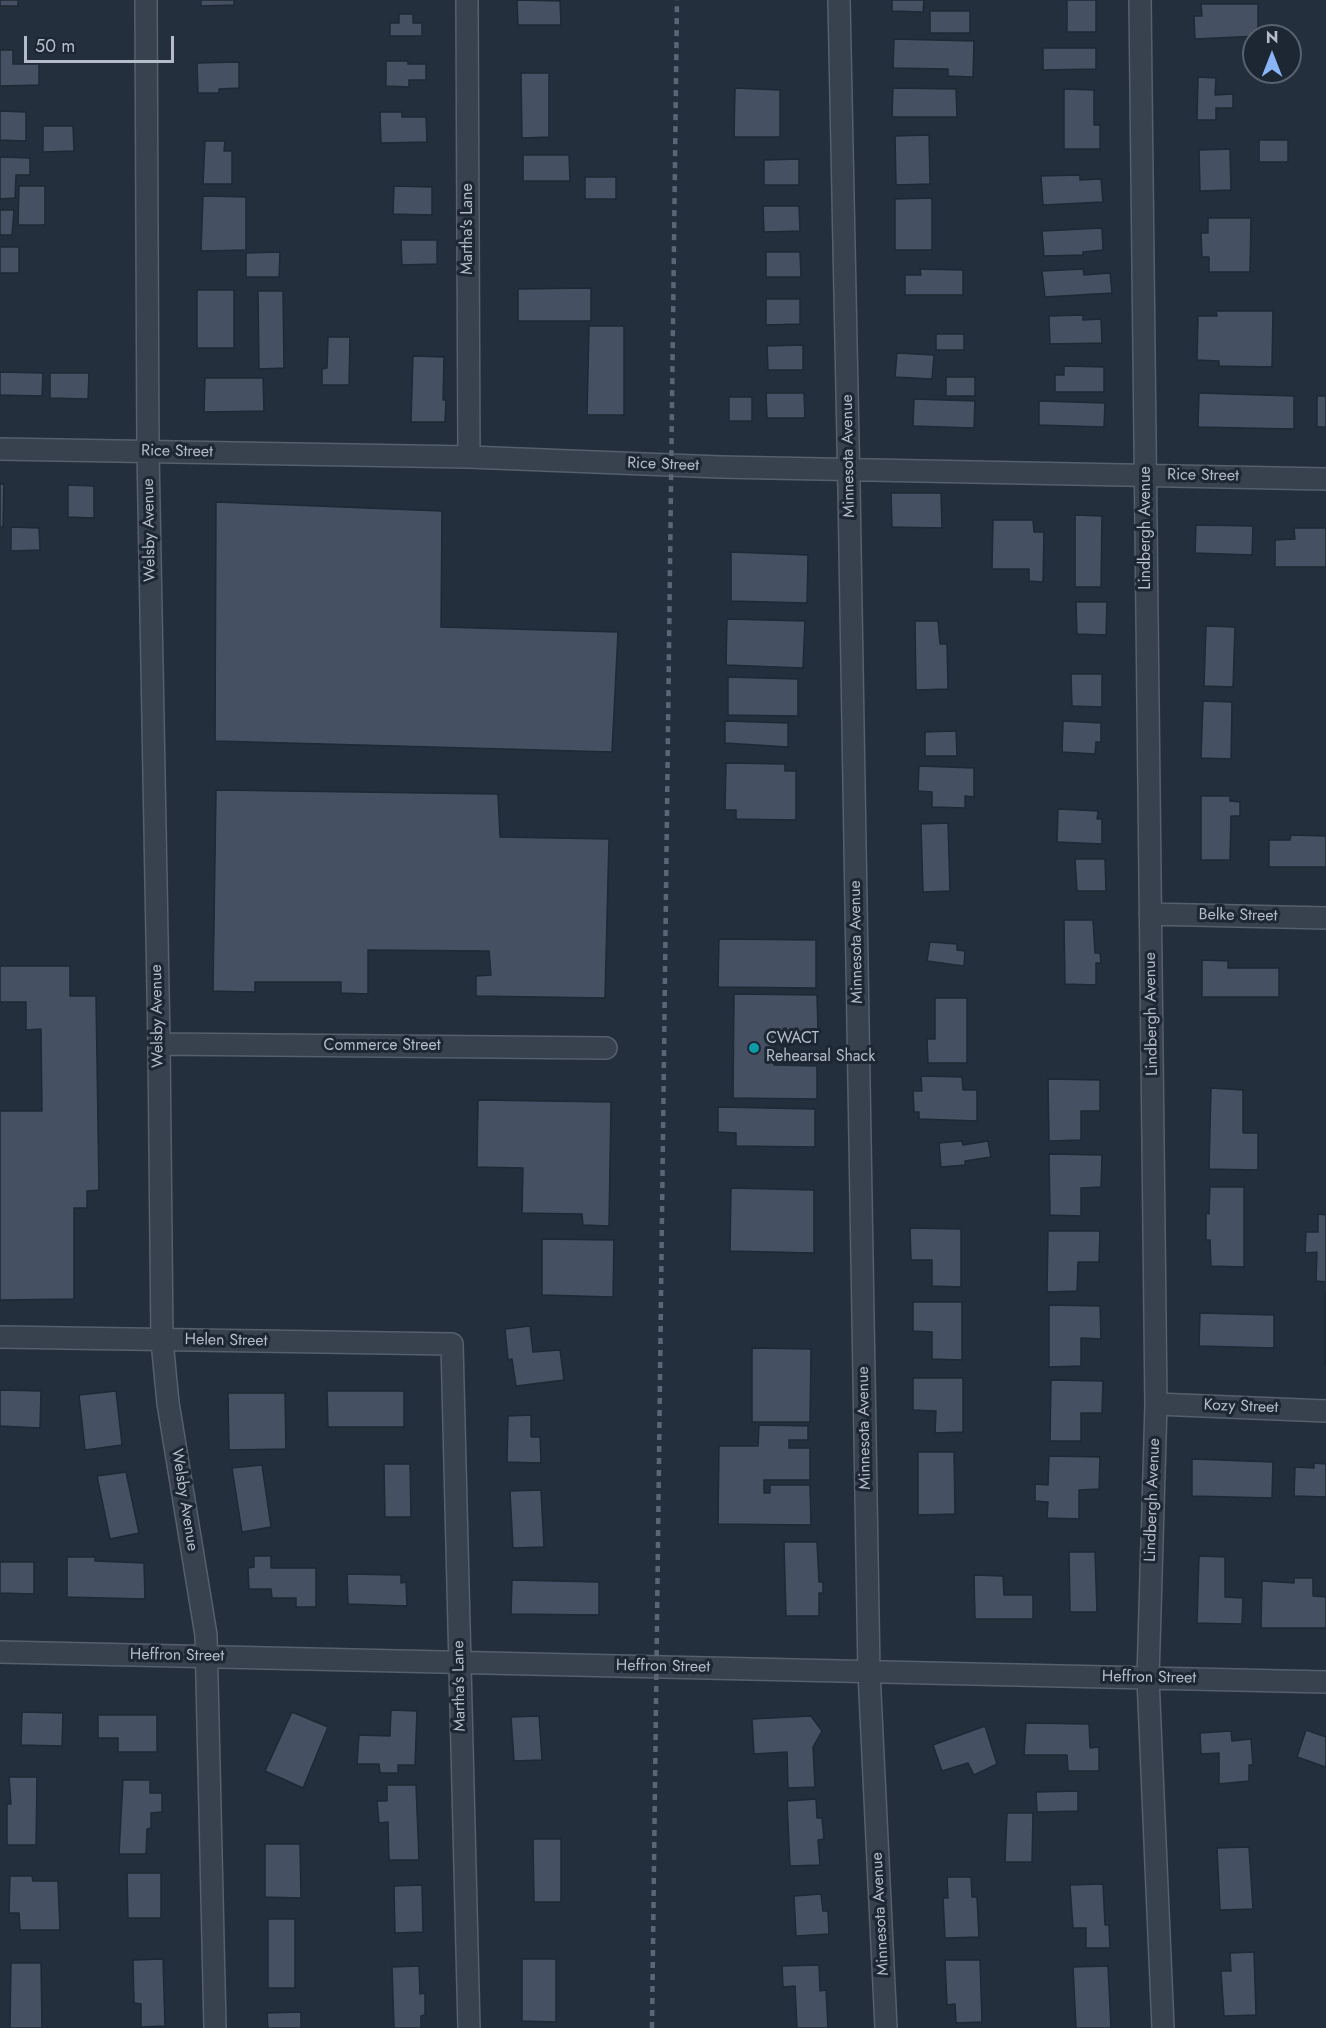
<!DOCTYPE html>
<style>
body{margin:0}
#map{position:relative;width:1326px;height:2028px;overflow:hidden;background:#242f3e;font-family:Jost,sans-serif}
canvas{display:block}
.north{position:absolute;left:1242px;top:24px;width:60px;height:60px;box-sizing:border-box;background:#1d2633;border:2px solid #59626f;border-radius:50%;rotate:0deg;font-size:16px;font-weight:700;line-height:24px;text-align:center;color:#b4bcc9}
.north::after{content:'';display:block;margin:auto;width:21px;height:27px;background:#8ab4f8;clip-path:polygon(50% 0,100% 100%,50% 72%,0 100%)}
.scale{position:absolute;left:24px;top:36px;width:150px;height:27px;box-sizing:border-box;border:3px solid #b4bcc9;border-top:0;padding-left:8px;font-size:18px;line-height:21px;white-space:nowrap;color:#b4bcc9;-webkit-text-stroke:4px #1d2633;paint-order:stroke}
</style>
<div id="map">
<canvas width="1326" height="2028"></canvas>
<div class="north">N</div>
<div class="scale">50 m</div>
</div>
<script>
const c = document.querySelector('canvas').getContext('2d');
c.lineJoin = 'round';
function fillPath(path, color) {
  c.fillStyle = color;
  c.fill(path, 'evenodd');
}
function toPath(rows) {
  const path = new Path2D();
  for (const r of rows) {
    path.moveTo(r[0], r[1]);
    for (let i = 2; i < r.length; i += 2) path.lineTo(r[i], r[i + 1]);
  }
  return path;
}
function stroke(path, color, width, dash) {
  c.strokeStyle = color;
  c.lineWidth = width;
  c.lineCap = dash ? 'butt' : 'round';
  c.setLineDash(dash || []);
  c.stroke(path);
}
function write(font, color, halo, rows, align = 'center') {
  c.font = font + ' Jost,sans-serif';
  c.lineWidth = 6;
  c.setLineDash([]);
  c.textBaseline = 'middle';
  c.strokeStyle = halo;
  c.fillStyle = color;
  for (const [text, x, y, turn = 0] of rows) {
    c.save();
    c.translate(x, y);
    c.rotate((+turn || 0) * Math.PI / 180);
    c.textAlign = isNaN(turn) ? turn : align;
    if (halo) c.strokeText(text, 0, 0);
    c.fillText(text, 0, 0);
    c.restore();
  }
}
const building = toPath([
 [0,0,18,0,18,6,0,6,0,0],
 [201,0,234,0,234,5,201,6,201,0],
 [517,0,560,1,561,25,518,25,517,0],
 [892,0,924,0,923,12,892,11,892,0],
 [1067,0,1096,0,1096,32,1067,32,1067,0],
 [1201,4,1258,4,1258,36,1195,39,1194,16,1202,16,1201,4],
 [930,11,970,11,970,33,930,33,930,11],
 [399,14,413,14,413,23,422,23,422,36,390,36,390,23,399,23,399,14],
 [894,39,974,41,973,77,948,76,948,69,893,68,894,39],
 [1043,48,1096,48,1096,69,1043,70,1043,48],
 [0,50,13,50,13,64,39,64,39,85,0,86,0,50],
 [386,61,408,61,408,64,426,64,426,80,409,80,409,87,386,86,386,61],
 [239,62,239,88,219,89,219,93,198,93,197,63,239,62],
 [521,73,549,73,549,137,522,138,521,73],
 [1198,77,1216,78,1215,95,1233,94,1233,108,1216,108,1216,120,1197,120,1198,77],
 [735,88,780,90,780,137,734,137,735,88],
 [893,88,956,89,957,117,892,117,893,88],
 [1064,89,1094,90,1094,125,1100,125,1100,149,1064,149,1064,89],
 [0,111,26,112,26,141,0,140,0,111],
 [380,112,402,112,402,117,426,117,427,142,381,143,380,112],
 [43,126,73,126,74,151,43,152,43,126],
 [929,135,930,184,896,185,895,136,929,135],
 [1259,140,1288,140,1288,162,1259,162,1259,140],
 [205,141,225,141,224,151,232,151,232,184,203,184,205,141],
 [1230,149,1231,190,1200,191,1199,150,1230,149],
 [523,155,569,155,570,181,523,181,523,155],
 [0,157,30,158,30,175,16,175,15,198,0,199,0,157],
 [799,159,799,185,764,185,764,160,799,159],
 [1080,175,1080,180,1101,179,1103,202,1043,205,1041,176,1080,175],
 [585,177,616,177,616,199,585,199,585,177],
 [19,186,45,186,45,225,18,225,19,186],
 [394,186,432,187,432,215,393,214,394,186],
 [203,196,246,197,246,250,201,251,203,196],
 [932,198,932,250,895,250,895,199,932,198],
 [763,206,799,206,800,231,764,232,763,206],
 [0,210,14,210,12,235,0,235,0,210],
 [1208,218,1251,218,1250,272,1209,272,1209,257,1202,257,1201,233,1208,233,1208,218],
 [1102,228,1103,250,1083,252,1083,255,1044,256,1042,231,1102,228],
 [401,240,437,240,437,264,402,265,401,240],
 [0,247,19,247,19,273,0,273,0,247],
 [280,252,279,277,246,277,246,253,280,252],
 [766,252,800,252,801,277,766,277,766,252],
 [920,269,963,270,963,295,905,295,905,275,921,275,920,269],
 [1083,269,1084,275,1110,273,1112,293,1045,297,1042,271,1083,269],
 [591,288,591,321,518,321,518,289,591,288],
 [197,290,234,290,234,348,197,348,197,290],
 [258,291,283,291,284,368,259,369,258,291],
 [766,299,800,299,800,324,766,325,766,299],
 [1216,311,1273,311,1272,367,1219,366,1219,361,1197,360,1198,316,1217,316,1216,311],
 [1083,315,1083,320,1101,319,1102,343,1050,344,1049,316,1083,315],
 [589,326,624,326,624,415,587,415,589,326],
 [936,334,964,334,964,350,936,350,936,334],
 [328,337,350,337,349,385,322,385,322,369,327,368,328,337],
 [803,345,803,370,768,370,767,346,803,345],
 [897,353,934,355,932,379,895,377,897,353],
 [413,356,444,357,443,400,446,400,445,422,411,422,413,356],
 [1064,366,1104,367,1104,392,1055,392,1055,375,1064,375,1064,366],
 [0,372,43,373,42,396,0,395,0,372],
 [50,373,89,373,88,399,50,398,50,373],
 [946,377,975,377,975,396,946,396,946,377],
 [205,378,263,378,264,411,204,412,205,378],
 [766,393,804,393,805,418,767,418,766,393],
 [1199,393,1294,396,1294,429,1198,427,1199,393],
 [1317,396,1326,396,1326,427,1317,427,1317,396],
 [729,397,752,397,752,421,729,421,729,397],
 [914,399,975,401,974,428,913,426,914,399],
 [1039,401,1105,403,1104,427,1039,425,1039,401],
 [0,484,4,484,3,527,0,527,0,484],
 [68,485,94,486,94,518,68,517,68,485],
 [891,493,941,493,942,528,892,527,891,493],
 [216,502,442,511,441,627,618,632,612,752,215,741,216,502],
 [1075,515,1102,516,1101,587,1075,587,1075,515],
 [993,520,1033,520,1034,532,1044,532,1043,582,1029,581,1029,569,992,569,993,520],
 [1196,525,1253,526,1252,555,1195,553,1196,525],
 [11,527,39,528,40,550,11,551,11,527],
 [1294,528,1326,528,1326,567,1275,567,1275,540,1295,539,1294,528],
 [731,552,808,555,807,603,731,601,731,552],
 [1076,602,1107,602,1106,635,1077,634,1076,602],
 [727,619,805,621,803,668,726,665,727,619],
 [915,621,938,621,940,644,947,644,948,689,916,690,915,621],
 [1206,626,1235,627,1233,687,1204,686,1206,626],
 [1071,674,1102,674,1102,707,1072,706,1071,674],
 [728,677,798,679,798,716,728,715,728,677],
 [1203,701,1232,702,1231,759,1201,758,1203,701],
 [725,721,788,723,788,747,725,743,725,721],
 [1063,721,1101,723,1101,742,1096,742,1095,754,1062,752,1063,721],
 [956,731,957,756,925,756,925,732,956,731],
 [726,763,785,764,785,771,796,771,796,820,736,819,736,810,725,810,726,763],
 [919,766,974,768,974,797,965,796,965,808,932,807,932,792,918,791,919,766],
 [216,790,498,794,500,837,609,839,605,998,476,996,476,976,491,975,489,951,368,950,368,994,341,993,341,982,255,982,255,992,213,991,216,790],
 [1201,796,1230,796,1230,801,1240,802,1240,816,1231,816,1230,860,1201,860,1201,796],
 [1058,809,1098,811,1097,819,1102,819,1102,844,1057,842,1058,809],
 [948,823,950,891,923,892,921,824,948,823],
 [1291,835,1326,836,1326,867,1269,867,1269,840,1290,840,1291,835],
 [1075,859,1105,859,1106,891,1077,891,1075,859],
 [1064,920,1093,920,1095,953,1100,953,1101,963,1096,963,1096,985,1065,984,1064,920],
 [719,939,816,940,816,988,718,987,719,939],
 [930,942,957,944,957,950,965,951,964,966,927,961,930,942],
 [1202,960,1228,961,1228,968,1279,968,1279,997,1202,997,1202,960],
 [0,966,70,966,70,996,96,996,99,1190,87,1191,87,1208,74,1208,74,1299,0,1300,0,1111,42,1111,41,1029,26,1030,26,1002,0,1002,0,966],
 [734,994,817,995,818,1032,775,1031,774,1065,817,1066,817,1099,733,1098,734,994],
 [935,998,967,998,967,1063,928,1063,927,1039,935,1039,935,998],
 [921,1076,962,1077,963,1090,977,1090,977,1121,919,1119,919,1112,914,1112,913,1091,922,1091,921,1076],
 [1048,1079,1100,1080,1100,1111,1081,1111,1081,1140,1049,1141,1048,1079],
 [1211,1088,1243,1090,1243,1133,1258,1133,1258,1170,1209,1169,1211,1088],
 [478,1100,611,1102,609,1226,583,1225,582,1214,522,1213,523,1168,477,1167,478,1100],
 [718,1107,815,1109,815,1147,736,1146,736,1133,718,1132,718,1107],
 [962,1141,963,1145,988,1141,991,1157,965,1161,965,1165,941,1167,939,1143,962,1141],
 [1049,1154,1102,1155,1101,1187,1081,1188,1081,1216,1050,1215,1049,1154],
 [1210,1187,1244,1187,1244,1267,1211,1266,1210,1240,1206,1240,1206,1213,1209,1214,1210,1187],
 [731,1188,814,1190,814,1253,730,1251,731,1188],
 [1318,1214,1326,1215,1326,1282,1316,1281,1317,1252,1305,1253,1306,1232,1318,1232,1318,1214],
 [910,1228,961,1229,961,1287,932,1286,932,1260,911,1260,910,1228],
 [1048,1231,1100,1231,1099,1262,1078,1262,1077,1291,1047,1292,1048,1231],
 [542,1239,614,1240,613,1297,542,1295,542,1239],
 [1325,1293,1326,1293,1326,1364,1325,1364,1325,1293],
 [913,1302,962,1302,962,1360,932,1359,932,1332,913,1331,913,1302],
 [1049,1305,1100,1306,1101,1339,1081,1338,1081,1366,1049,1367,1049,1305],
 [1200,1313,1274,1315,1274,1348,1199,1346,1200,1313],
 [530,1326,533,1352,560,1350,564,1380,516,1386,512,1359,508,1360,505,1329,530,1326],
 [752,1348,811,1349,810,1422,752,1422,752,1348],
 [913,1378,963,1378,963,1432,935,1433,936,1411,913,1410,913,1378],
 [1051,1380,1103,1381,1102,1413,1081,1413,1081,1441,1050,1441,1051,1380],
 [0,1390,41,1391,40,1428,0,1426,0,1390],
 [116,1391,122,1445,85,1450,79,1395,116,1391],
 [327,1391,404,1391,404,1427,328,1427,327,1391],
 [228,1393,285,1393,286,1449,229,1450,228,1393],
 [531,1415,531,1437,540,1437,541,1463,507,1462,508,1416,531,1415],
 [759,1425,808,1426,808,1440,789,1440,789,1448,810,1448,810,1480,764,1480,764,1493,770,1493,770,1485,810,1485,811,1525,718,1524,719,1446,758,1446,759,1425],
 [918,1452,954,1452,955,1514,918,1515,918,1452],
 [1049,1456,1100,1457,1099,1489,1079,1490,1079,1519,1047,1518,1048,1502,1035,1501,1035,1484,1048,1485,1049,1456],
 [1192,1459,1273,1462,1272,1498,1192,1496,1192,1459],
 [1314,1463,1326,1464,1326,1497,1294,1496,1295,1467,1314,1468,1314,1463],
 [384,1464,410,1464,411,1517,385,1517,384,1464],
 [262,1465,271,1527,242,1532,232,1468,262,1465],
 [126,1472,139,1533,110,1539,97,1476,126,1472],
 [541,1490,544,1547,513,1548,510,1491,541,1490],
 [784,1542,817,1542,819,1582,823,1582,823,1593,819,1593,819,1616,786,1616,784,1542],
 [1069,1552,1095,1552,1097,1612,1070,1612,1069,1552],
 [254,1556,271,1556,271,1568,316,1568,316,1607,296,1607,296,1598,272,1598,271,1589,249,1589,248,1568,254,1567,254,1556],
 [1199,1556,1225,1557,1225,1597,1243,1598,1242,1624,1197,1623,1199,1556],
 [67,1557,95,1557,95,1561,144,1563,145,1599,67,1597,67,1557],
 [0,1562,34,1562,34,1594,0,1593,0,1562],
 [347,1574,401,1575,401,1583,406,1582,407,1606,348,1604,347,1574],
 [974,1575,1003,1576,1004,1595,1033,1595,1033,1619,975,1619,974,1575],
 [1294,1578,1313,1578,1313,1596,1326,1597,1326,1628,1261,1628,1262,1581,1294,1583,1294,1578],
 [512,1580,599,1582,599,1615,511,1614,512,1580],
 [391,1710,417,1711,415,1765,398,1765,398,1773,380,1773,379,1764,357,1764,359,1735,390,1736,391,1710],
 [22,1712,63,1713,62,1746,21,1745,22,1712],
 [292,1712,328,1727,303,1788,265,1771,292,1712],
 [98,1715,157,1715,157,1752,118,1752,118,1738,98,1738,98,1715],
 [539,1716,542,1760,514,1761,511,1717,539,1716],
 [811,1716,822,1731,813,1747,815,1787,788,1788,787,1752,754,1754,752,1719,811,1716],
 [1026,1723,1089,1724,1090,1748,1099,1747,1099,1771,1068,1771,1067,1755,1024,1755,1026,1723],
 [985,1726,997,1764,974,1775,968,1763,942,1771,933,1745,985,1726],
 [1306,1730,1326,1737,1326,1767,1297,1757,1306,1730],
 [1231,1731,1232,1741,1251,1739,1253,1765,1249,1765,1249,1781,1219,1784,1219,1753,1201,1754,1200,1733,1231,1731],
 [9,1777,37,1777,36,1845,7,1845,7,1804,11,1804,9,1777],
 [123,1780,150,1780,150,1793,162,1793,162,1812,151,1813,151,1828,147,1829,146,1854,119,1854,123,1780],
 [387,1785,416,1785,419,1860,389,1860,388,1822,379,1823,377,1801,387,1801,387,1785],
 [1078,1791,1078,1811,1037,1812,1036,1792,1078,1791],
 [816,1799,817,1818,822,1818,824,1839,818,1840,820,1865,790,1866,787,1801,816,1799],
 [1007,1813,1033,1813,1032,1862,1005,1862,1007,1813],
 [533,1839,561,1839,561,1902,534,1902,533,1839],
 [265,1844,300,1844,301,1898,265,1897,265,1844],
 [1249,1847,1253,1909,1220,1910,1217,1848,1249,1847],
 [127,1873,161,1873,161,1918,128,1918,127,1873],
 [10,1876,32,1876,33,1881,58,1881,60,1930,20,1930,19,1913,9,1913,10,1876],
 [947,1877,971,1877,972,1897,977,1897,979,1937,945,1938,943,1898,948,1898,947,1877],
 [1103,1884,1105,1925,1109,1925,1110,1948,1086,1948,1086,1928,1073,1928,1070,1885,1103,1884],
 [422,1885,423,1932,395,1933,394,1886,422,1885],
 [821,1894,823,1911,828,1911,829,1934,796,1936,794,1896,821,1894],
 [268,1919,295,1919,295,1988,268,1988,268,1919],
 [1254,1952,1256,2015,1224,2016,1221,1971,1231,1971,1230,1953,1254,1952],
 [163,1959,165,2026,141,2027,141,2004,134,2003,133,1960,163,1959],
 [522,1959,556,1959,556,2022,522,2021,522,1959],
 [945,1960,980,1960,982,2022,956,2023,955,2004,947,2005,945,1960],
 [11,1963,41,1963,42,2028,10,2028,11,1963],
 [819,1965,820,1991,826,1990,828,2028,797,2028,795,1986,783,1987,782,1966,819,1965],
 [419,1966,420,1994,425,1993,425,2015,421,2016,421,2028,394,2028,392,1967,419,1966],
 [1108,1966,1111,2028,1076,2028,1073,1967,1108,1966],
 [301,2012,301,2028,268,2028,267,2013,301,2012]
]);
const street = toPath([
 [146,0,148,451,159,1044,162,1341,168,1403,206,1635,215,2028],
 [467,0,469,457],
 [839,0,849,489,869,1672,886,2028],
 [1140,0,1156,1404,1148,1678,1163,2028],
 [0,449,469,457,720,467,1326,479],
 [1150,914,1326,918],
 [159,1044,606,1048],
 [0,1337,452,1344,469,2028],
 [1156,1404,1326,1411],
 [0,1652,1326,1682]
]);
const rail = toPath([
 [652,2028,677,0]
]);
const markers = [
 [754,1048,6,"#0f9aa8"]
];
const streetNames = [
 ["Martha's Lane",468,229,-90],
 ["Rice Street",177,452,1],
 ["Minnesota Avenue",849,456,-91],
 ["Rice Street",663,465,2],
 ["Rice Street",1203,476,1],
 ["Lindbergh Avenue",1146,528,-90],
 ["Welsby Avenue",150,530,-91],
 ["Belke Street",1238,916,1],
 ["Minnesota Avenue",857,942,-91],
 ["Lindbergh Avenue",1152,1014,-91],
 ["Welsby Avenue",158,1016,-91],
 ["Commerce Street",382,1046],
 ["Helen Street",226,1341,1],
 ["Kozy Street",1241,1407,2],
 ["Minnesota Avenue",865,1428,-91],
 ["Welsby Avenue",184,1500,81],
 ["Lindbergh Avenue",1153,1500,-88],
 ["Heffron Street",177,1656,1],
 ["Heffron Street",663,1667,1],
 ["Heffron Street",1149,1678,1],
 ["Martha's Lane",460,1686,-91],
 ["Minnesota Avenue",881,1914,-93]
];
const poiNames = [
 ["CWACT",766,1039],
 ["Rehearsal Shack",766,1057]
];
fillPath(building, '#455162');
stroke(building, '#1f2835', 1.5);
stroke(street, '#565f6c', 24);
stroke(street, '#38414e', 21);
stroke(rail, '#5a6575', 4.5, [6, 6]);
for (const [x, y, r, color] of markers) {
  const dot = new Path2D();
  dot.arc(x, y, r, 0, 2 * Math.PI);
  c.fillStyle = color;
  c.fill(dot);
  stroke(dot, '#1d2633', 2);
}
write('16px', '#b4bcc9', '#1d2633', streetNames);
write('16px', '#b4bcc9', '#1d2633', poiNames, 'left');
</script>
